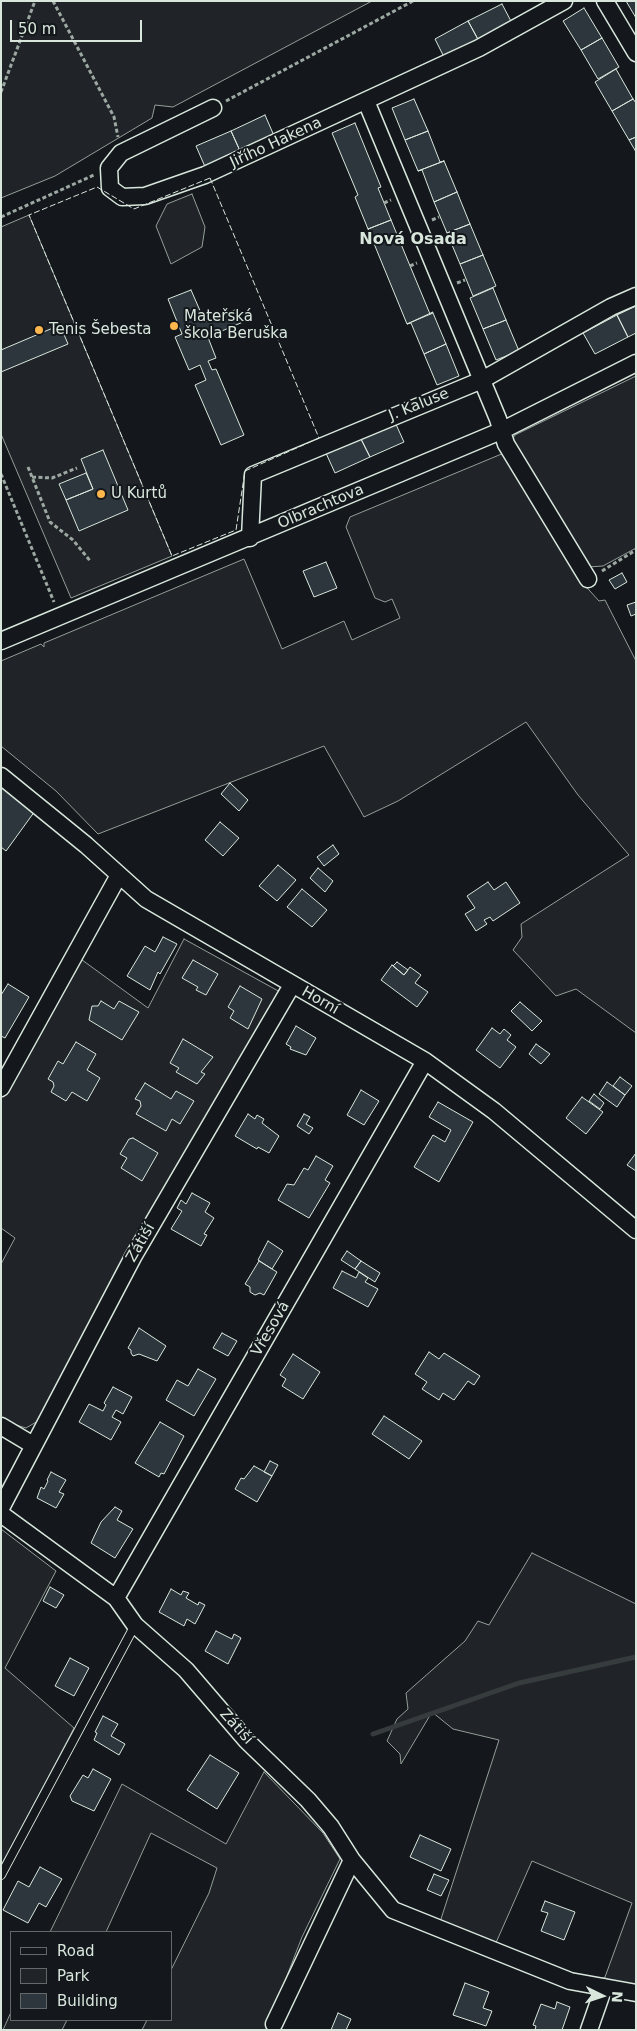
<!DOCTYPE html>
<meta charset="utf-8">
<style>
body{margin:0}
#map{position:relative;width:637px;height:2031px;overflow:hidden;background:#14181c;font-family:"DejaVu Sans",sans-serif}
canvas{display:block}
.frame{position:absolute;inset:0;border:2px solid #d8e6dc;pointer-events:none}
.legend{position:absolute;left:10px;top:1931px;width:162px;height:90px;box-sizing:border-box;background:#14181c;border:1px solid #626a69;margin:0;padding:6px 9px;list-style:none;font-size:15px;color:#d8e6dc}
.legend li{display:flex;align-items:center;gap:10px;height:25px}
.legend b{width:25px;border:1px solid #626a69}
.north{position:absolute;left:577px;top:1971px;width:50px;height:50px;-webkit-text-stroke:4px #14181c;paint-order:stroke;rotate:94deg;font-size:14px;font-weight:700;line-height:20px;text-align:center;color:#d8e6dc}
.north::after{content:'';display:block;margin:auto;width:18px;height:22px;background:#d8e6dc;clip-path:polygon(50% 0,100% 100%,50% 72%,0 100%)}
.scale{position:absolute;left:10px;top:20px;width:132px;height:22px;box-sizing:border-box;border:2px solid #d8e6dc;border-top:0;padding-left:6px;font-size:15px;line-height:18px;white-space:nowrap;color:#d8e6dc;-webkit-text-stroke:4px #14181c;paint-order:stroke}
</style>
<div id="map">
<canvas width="637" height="2031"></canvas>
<div class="frame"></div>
<ul class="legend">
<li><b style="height:6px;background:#14181c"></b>Road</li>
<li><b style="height:14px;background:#202428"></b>Park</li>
<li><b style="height:14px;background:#2c363c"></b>Building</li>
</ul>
<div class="north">N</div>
<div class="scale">50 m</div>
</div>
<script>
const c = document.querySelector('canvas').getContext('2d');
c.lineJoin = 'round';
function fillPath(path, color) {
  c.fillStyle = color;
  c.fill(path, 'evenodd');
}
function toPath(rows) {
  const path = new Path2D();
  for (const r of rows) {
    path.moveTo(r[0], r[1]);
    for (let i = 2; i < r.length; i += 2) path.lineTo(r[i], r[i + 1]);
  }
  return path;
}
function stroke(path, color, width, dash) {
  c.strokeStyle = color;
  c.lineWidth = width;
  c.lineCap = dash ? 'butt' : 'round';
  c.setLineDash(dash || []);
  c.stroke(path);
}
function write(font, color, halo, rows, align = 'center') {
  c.font = font + ' "DejaVu Sans",sans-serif';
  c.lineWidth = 4;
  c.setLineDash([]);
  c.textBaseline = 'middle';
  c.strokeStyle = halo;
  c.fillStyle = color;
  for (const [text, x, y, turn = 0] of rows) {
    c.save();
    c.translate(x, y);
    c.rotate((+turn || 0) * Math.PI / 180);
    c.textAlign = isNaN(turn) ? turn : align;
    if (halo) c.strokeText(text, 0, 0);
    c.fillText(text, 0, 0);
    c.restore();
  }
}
const green = toPath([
 [1,1,372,1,173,107,155,105,152,118,55,176,1,198,1,1],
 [192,194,205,227,202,247,171,264,156,226,167,204,192,194],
 [29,215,172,556,71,598,1,434,1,227,29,215],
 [636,376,636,548,603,566,588,567,511,442,515,435,636,376],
 [504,453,580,580,599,601,605,600,636,661,636,1033,576,989,556,996,513,950,522,937,521,924,629,855,578,795,526,722,398,801,364,817,324,746,98,834,56,791,1,746,1,661,41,644,44,647,44,643,244,559,282,649,344,621,352,640,400,618,392,599,385,602,375,598,346,527,350,517,504,453],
 [184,939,282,993,38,1421,26,1428,6,1422,1,1420,1,1264,15,1238,1,1228,1,1096,78,957,148,1008,184,939],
 [1,1529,56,1571,5,1668,74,1728,1,1867,1,1529],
 [532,1553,636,1604,636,1996,601,1988,632,1903,532,1861,495,1945,440,1922,499,1740,453,1729,432,1712,401,1764,400,1754,387,1741,397,1719,408,1709,406,1693,465,1641,478,1621,489,1625,532,1553],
 [264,1772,323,1833,340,1859,302,1937,266,2030,142,2030,147,2020,171,2020,171,1970,209,1893,217,1868,151,1833,106,1932,50,1932,122,1784,226,1844,264,1772],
 [11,2012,11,2020,67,2020,62,2030,3,2030,11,2012]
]);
const stream = toPath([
 [373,1734,519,1683,636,1657]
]);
const building = toPath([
 [626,1,636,1,636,18,626,1],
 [502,4,513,25,480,43,468,21,502,4],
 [584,8,602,38,581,50,563,21,584,8],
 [468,21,480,43,446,61,435,39,468,21],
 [602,38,619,67,598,79,581,50,602,38],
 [616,69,633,99,612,111,595,82,616,69],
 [414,99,428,131,405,140,392,108,414,99],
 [633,99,636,103,636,137,629,140,612,111,633,99],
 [265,115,275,138,241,153,231,131,265,115],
 [355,123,381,187,378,188,391,220,368,229,355,197,358,195,332,133,355,123],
 [231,131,241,153,206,169,196,146,231,131],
 [428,131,440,162,444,161,418,171,405,140,428,131],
 [636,137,636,152,629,140,636,137],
 [444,161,457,192,434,202,422,170,418,171,444,161],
 [457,192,470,224,447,233,434,202,457,192],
 [391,220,430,314,433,312,407,324,368,229,391,220],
 [470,224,483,255,460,264,447,233,470,224],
 [483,255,496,286,473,296,460,264,483,255],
 [493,288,506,320,483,329,470,298,493,288],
 [191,290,205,322,237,309,243,322,210,336,209,340,216,358,208,361,212,370,216,369,244,435,221,445,195,385,206,380,200,365,189,370,175,337,182,334,168,299,191,290],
 [636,306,636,333,628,337,617,315,636,306],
 [433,313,446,344,424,354,411,323,407,324,433,313],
 [617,315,628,337,595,354,583,333,617,315],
 [506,320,519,351,496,360,483,329,506,320],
 [60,325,68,344,1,372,1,350,60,325],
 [446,344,459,376,437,385,424,354,446,344],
 [394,420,404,442,370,457,359,435,394,420],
 [359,435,370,457,335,473,325,451,359,435],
 [103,450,128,510,79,531,66,500,93,489,81,459,103,450],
 [86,473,93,489,66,500,59,484,86,473],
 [326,562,337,588,314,597,303,571,326,562],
 [622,573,627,582,615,589,609,580,622,573],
 [636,602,636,614,631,616,627,605,636,602],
 [230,783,248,800,239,811,221,794,230,783],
 [1,786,35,811,6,851,1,847,1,786],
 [220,822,239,838,223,856,205,840,220,822],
 [333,845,339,854,324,866,317,857,333,845],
 [278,865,296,880,277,901,259,886,278,865],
 [318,868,333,881,325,892,310,878,318,868],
 [488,882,494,890,506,882,520,903,493,921,490,917,484,920,487,924,476,931,465,914,475,908,467,896,488,882],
 [302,889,327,910,312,927,287,907,302,889],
 [163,937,177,944,160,974,158,972,150,990,127,976,145,946,155,952,163,937],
 [193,960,218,974,206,995,196,990,198,987,182,978,193,960],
 [397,962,408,970,404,975,393,966,397,962],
 [392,965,404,975,410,967,421,975,415,983,428,992,417,1007,381,980,392,965],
 [8,984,29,997,5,1038,1,1036,1,995,8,984],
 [240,986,262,999,248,1029,230,1018,234,1011,228,1007,240,986],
 [101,1001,114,1009,119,1001,139,1012,122,1040,89,1020,92,1006,98,1006,101,1001],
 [520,1002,542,1021,532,1031,511,1011,520,1002],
 [296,1026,316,1038,306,1055,290,1049,291,1047,286,1044,296,1026],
 [492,1028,500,1034,504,1029,511,1035,507,1040,516,1047,500,1068,476,1050,492,1028],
 [183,1039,213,1057,201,1072,205,1074,197,1084,176,1072,179,1068,170,1063,183,1039],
 [76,1042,96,1054,87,1070,100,1078,87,1101,72,1092,66,1101,51,1092,54,1086,53,1082,48,1079,58,1061,63,1064,76,1042],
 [536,1044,550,1054,541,1064,529,1054,536,1044],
 [620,1077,632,1086,625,1095,613,1086,620,1077],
 [607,1082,625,1095,617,1107,599,1094,607,1082],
 [145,1083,171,1099,176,1091,194,1101,180,1124,172,1119,166,1131,136,1114,141,1106,140,1101,135,1099,145,1083],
 [361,1090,379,1101,364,1125,347,1115,361,1090],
 [594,1094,604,1103,600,1109,589,1101,594,1094],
 [582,1097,603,1112,586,1134,566,1118,582,1097],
 [438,1102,473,1122,439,1182,414,1167,433,1135,445,1142,451,1130,429,1117,438,1102],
 [248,1114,255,1119,257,1115,264,1119,262,1123,279,1136,269,1153,258,1147,257,1149,235,1136,248,1114],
 [304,1114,310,1117,306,1124,313,1128,309,1134,297,1126,304,1114],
 [133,1138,158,1153,142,1181,121,1168,127,1158,120,1154,129,1139,133,1138],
 [636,1153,636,1171,627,1165,636,1153],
 [316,1156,333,1166,325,1180,330,1183,309,1218,278,1200,287,1184,294,1185,304,1168,308,1170,316,1156],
 [192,1193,210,1203,205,1212,214,1218,204,1234,207,1235,201,1246,171,1229,182,1211,177,1208,181,1200,186,1204,192,1193],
 [268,1241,283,1251,272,1269,258,1260,268,1241],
 [347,1251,361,1261,355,1269,341,1260,347,1251],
 [259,1261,277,1272,264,1295,260,1293,255,1295,250,1292,250,1287,245,1284,259,1261],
 [361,1261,380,1273,375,1282,355,1269,361,1261],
 [342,1271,356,1278,359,1272,368,1278,365,1282,378,1289,368,1307,333,1288,342,1271],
 [139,1328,166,1346,157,1361,139,1354,133,1356,131,1353,131,1350,128,1348,139,1328],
 [222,1333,237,1341,228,1356,213,1348,222,1333],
 [429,1352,439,1359,444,1353,480,1376,474,1385,468,1381,454,1400,443,1393,439,1400,422,1389,427,1382,415,1374,429,1352],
 [293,1354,320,1372,303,1399,282,1386,286,1379,280,1375,293,1354],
 [198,1369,216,1379,194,1416,166,1400,177,1380,188,1386,198,1369],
 [113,1387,132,1397,123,1414,116,1410,112,1417,121,1422,111,1440,79,1422,89,1404,103,1411,106,1405,104,1403,113,1387],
 [384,1416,422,1441,409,1459,372,1434,384,1416],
 [160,1422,184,1436,164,1474,161,1473,159,1477,135,1463,160,1422],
 [270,1461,278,1465,272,1476,264,1472,270,1461],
 [254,1466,272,1476,257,1502,235,1489,241,1478,244,1479,254,1466],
 [51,1472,66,1480,59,1492,64,1494,56,1508,37,1498,41,1487,44,1489,48,1481,47,1480,51,1472],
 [115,1507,122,1511,117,1520,133,1529,115,1558,91,1543,101,1522,115,1507],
 [50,1587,64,1595,56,1608,43,1601,50,1587],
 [171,1589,181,1595,183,1591,189,1593,186,1598,198,1605,199,1602,205,1605,195,1624,187,1619,184,1626,159,1612,171,1589],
 [216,1631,232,1639,234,1634,241,1638,228,1664,205,1651,216,1631],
 [70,1658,89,1668,74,1696,55,1686,70,1658],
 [103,1716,118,1724,111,1736,125,1744,119,1755,94,1740,97,1733,95,1732,103,1716],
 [210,1755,239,1773,217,1809,187,1790,210,1755],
 [93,1769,111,1779,94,1811,72,1801,70,1796,83,1775,88,1778,93,1769],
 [420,1835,451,1849,441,1871,410,1857,420,1835],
 [40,1867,62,1879,46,1907,39,1903,28,1923,3,1910,18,1881,29,1887,40,1867],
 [434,1874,449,1880,441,1896,427,1890,434,1874],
 [545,1901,575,1912,564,1940,541,1931,548,1913,541,1911,545,1901],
 [465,1983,489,1992,483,2008,492,2011,486,2026,453,2015,465,1983],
 [557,2002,570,2007,562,2030,535,2030,536,2026,533,2025,541,2004,555,2009,557,2002],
 [338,2013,351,2019,346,2030,331,2030,338,2013]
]);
const path = toPath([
 [53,1,114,117,118,137],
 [1,92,35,1],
 [226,101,413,1],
 [384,203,391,200],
 [1,217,94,175],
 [432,220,439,217],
 [410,266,417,263],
 [457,283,465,280],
 [28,467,50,522,73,540,91,562],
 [1,474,54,602],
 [32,477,52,478,77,468],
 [602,571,636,550]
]);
const lane = toPath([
 [1,1875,135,1625]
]);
const street = toPath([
 [605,1,636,53],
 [366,101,498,419,506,444,588,579],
 [213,108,121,153,109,168,110,188,122,197,145,196,205,175,479,48,564,1],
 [250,538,253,475,482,380,611,307,636,296],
 [1,641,503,430,636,363],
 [1,776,86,845,146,899,425,1061,494,1111,636,1230],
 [1,1088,119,875],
 [1,1426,33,1445],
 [1,1508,133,1257,292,985],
 [1,1514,116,1598,135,1625,186,1670,247,1741,308,1800,331,1827,352,1860,393,1910,570,1981,636,1993],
 [116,1598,425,1061],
 [274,2024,352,1860],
 [589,2030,604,1987]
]);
const fence = toPath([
 [210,178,319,438,245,471,236,530,172,556,29,215,97,187,134,209,210,178]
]);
const markers = [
 [174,326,5,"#ffb74d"],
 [39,330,5,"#ffb74d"],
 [101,494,5,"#ffb74d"]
];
const streetNames = [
 ["Jiřího Hakena",276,143,-25],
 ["J. Kaluse",419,405,-22],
 ["Olbrachtova",321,507,-23],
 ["Horní",320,1001,30],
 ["Zátiší",141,1243,-60],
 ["Vřesová",271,1329,-60],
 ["Zátiší",236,1727,48]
];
const poiNames = [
 ["Mateřská",184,317],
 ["škola Beruška",184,334],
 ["Tenis Šebesta",49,330],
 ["U Kurtů",111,494]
];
const neighbourhoodNames = [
 ["Nová Osada",413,240]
];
fillPath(green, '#202428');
stroke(green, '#939e99', 1);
stroke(stream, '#363b3e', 5);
fillPath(building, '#2c363c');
stroke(building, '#d8e6dc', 1);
stroke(lane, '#d8e6dc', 10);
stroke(street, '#d8e6dc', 19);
stroke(path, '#9da8a2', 3, [4, 2.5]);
stroke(lane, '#14181c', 8);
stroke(street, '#14181c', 16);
stroke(fence, '#d8e6dc', 1, [6, 2.5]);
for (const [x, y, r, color] of markers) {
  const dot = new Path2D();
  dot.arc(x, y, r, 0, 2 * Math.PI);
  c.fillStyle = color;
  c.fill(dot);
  stroke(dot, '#14181c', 2);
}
write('15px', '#d8e6dc', '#14181c', streetNames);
write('15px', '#d8e6dc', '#14181c', poiNames, 'left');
write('bold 16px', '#d8e6dc', '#14181c', neighbourhoodNames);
</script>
